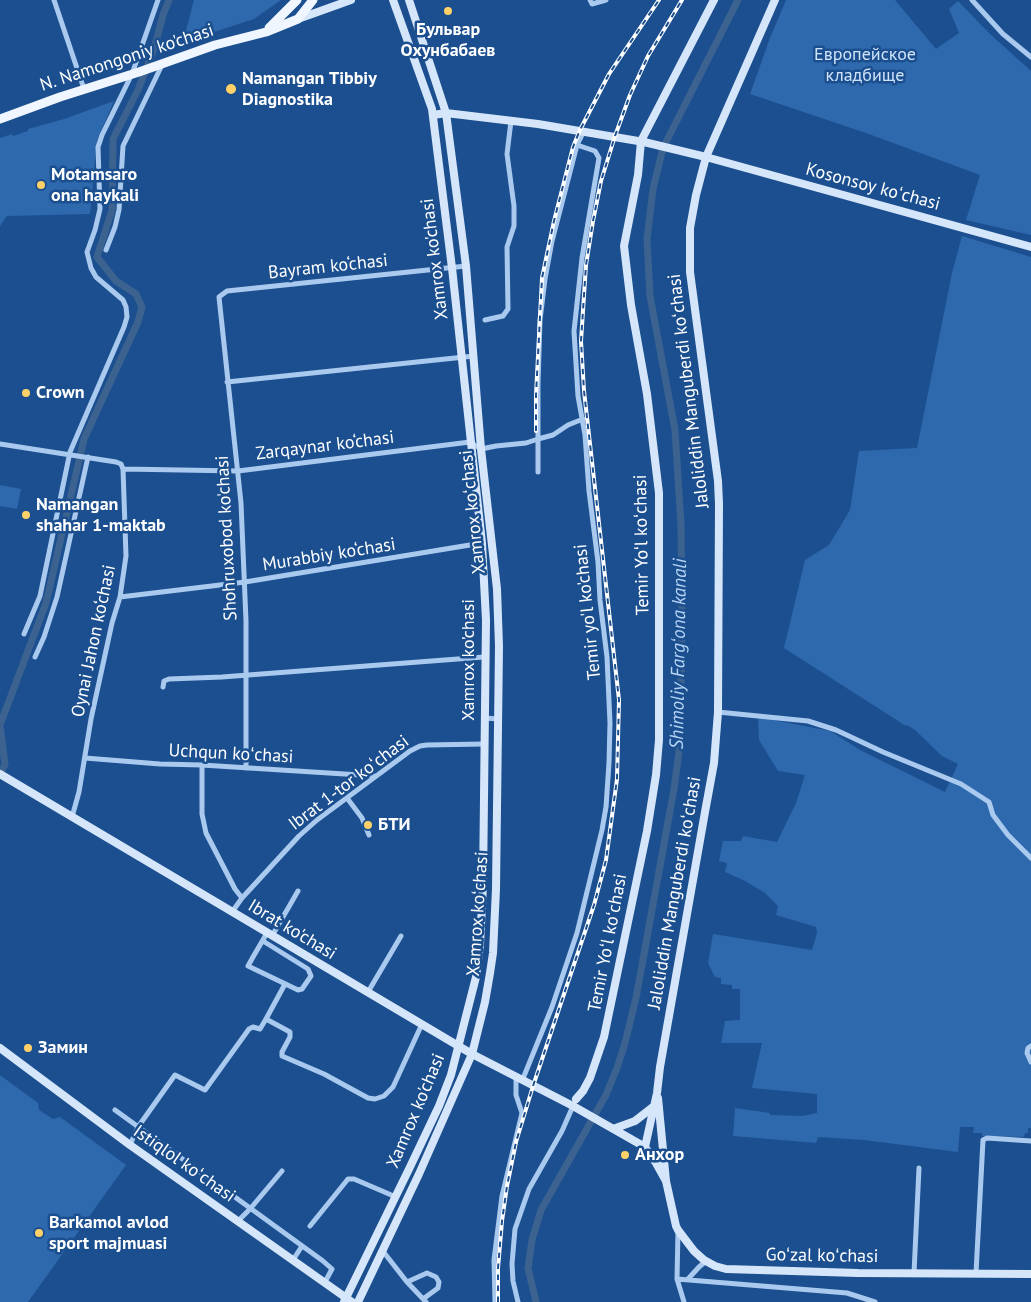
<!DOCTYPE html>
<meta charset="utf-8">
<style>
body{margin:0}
canvas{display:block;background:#1b4f8f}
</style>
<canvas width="1031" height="1302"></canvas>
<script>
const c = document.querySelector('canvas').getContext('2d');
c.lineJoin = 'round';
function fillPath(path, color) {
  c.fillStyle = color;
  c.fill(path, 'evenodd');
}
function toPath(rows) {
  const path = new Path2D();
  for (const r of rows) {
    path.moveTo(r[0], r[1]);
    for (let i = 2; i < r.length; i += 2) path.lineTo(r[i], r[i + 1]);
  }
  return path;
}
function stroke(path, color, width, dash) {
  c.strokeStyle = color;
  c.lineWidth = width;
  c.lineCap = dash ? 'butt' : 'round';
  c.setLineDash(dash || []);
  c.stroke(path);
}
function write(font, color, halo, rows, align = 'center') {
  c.font = font + ' "PT Sans",sans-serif';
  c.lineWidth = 5;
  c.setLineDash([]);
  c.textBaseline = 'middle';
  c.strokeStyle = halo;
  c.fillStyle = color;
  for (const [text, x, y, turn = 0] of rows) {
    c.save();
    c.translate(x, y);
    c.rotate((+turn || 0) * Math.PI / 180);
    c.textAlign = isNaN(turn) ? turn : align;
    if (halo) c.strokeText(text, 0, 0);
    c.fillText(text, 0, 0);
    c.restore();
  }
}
const green = toPath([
 [194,0,281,0,254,19,183,42],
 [786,0,895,0,936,49,959,33,949,9,958,1,990,34,1031,71,1031,235,966,220,980,175,866,133,750,94,770,38],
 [114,101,97,140,90,214,7,216,0,226,0,138,12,134,13,136,28,131,28,129,64,119],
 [962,236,1031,257,1031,1128,1028,1128,1028,1133,1025,1133,1024,1137,982,1136,982,1133,973,1133,974,1127,960,1127,958,1152,864,1140,818,1137,816,1143,733,1136,735,1108,770,1113,770,1115,802,1116,817,1113,817,1094,752,1088,762,1043,721,1043,725,1021,740,1020,740,989,732,989,732,985,721,984,721,978,715,977,708,963,713,934,812,950,817,933,816,927,776,915,778,906,765,893,745,881,725,872,727,863,719,861,723,841,741,841,743,836,777,842,796,803,805,775,778,771,759,740,758,717,830,731,862,751,945,792,958,764,942,756,915,730,907,725,906,726,784,648,805,560,829,545,850,510,859,451,917,448,952,273],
 [0,485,21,489,17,509,0,506],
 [0,1075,38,1103,39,1110,53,1119,60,1117,126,1165,28,1302,0,1302]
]);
const canal = toPath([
 [0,773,5,765,0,725,46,603,84,439,138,322,142,307,136,294,116,281,97,257,112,210,113,139,138,90,154,49,163,15,169,0],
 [536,1302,528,1268,532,1240,541,1210,606,1095,617,1068,625,1043,636,998,674,789,680,744,682,621,681,525,675,430,650,296,647,239,653,189,663,148,738,0]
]);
const street = toPath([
 [54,0,84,89],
 [590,0,592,4,606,0],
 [972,0,1003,34,1031,57],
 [106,250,115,227,119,210,123,146,162,65],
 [485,320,503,316,508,309,507,247,514,226,514,206,507,154,511,121],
 [227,382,474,356],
 [0,444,116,462,121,464,123,469],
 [123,469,238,471,470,442,481,449,496,446,526,443,538,439,538,384,540,320,545,279,552,241,577,145,584,131],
 [538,472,538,439,553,435,568,425,583,419],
 [120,597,245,582,482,543],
 [24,634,40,596,70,452,124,327,127,317,126,307,123,300,96,277,91,268,87,252,95,230,100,209,98,147,102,135,132,74,158,0],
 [35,657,44,637,57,597,88,457],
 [163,687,164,681,169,679,222,677,484,657],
 [718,712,808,721,836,730,883,752,961,784,989,802,993,815,1008,835,1031,858],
 [484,718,499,719],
 [85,758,160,764,202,765,376,776],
 [202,765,202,814,206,833,235,889,242,898],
 [246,768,246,621,241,503,219,297,227,291,466,266],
 [347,798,362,818,369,835],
 [72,817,79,792,91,719,112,623,120,597,126,556,123,469],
 [232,912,242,898,299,836,317,820,410,751,420,746,427,745,484,744],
 [272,936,298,891],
 [263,941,308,969,311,976,302,989,298,990,248,966,253,957,267,933],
 [285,984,266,1019,290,1032,290,1037,282,1052,282,1056,324,1074,368,1098,375,1099,384,1096,393,1087,422,1024],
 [368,992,401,936],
 [1031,1046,1028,1048,1027,1053,1031,1062],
 [522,1081,552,1007,577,933,602,830,606,807,609,763,610,723,607,657,600,600,598,562,589,491,585,435,578,396,574,331,582,258,599,158,595,151,577,145],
 [115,1110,323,1261,332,1269,325,1282],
 [130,1145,138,1127,175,1075,205,1090,249,1029,253,1027,260,1029,266,1019],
 [238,1221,250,1209,282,1171],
 [310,1226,348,1179,354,1179,396,1197],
 [678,1231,677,1279,684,1302],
 [382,1250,407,1282,426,1302],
 [293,1260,302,1246],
 [914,1273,919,1168],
 [976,1273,983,1140,987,1138,1031,1141],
 [677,1279,847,1293,875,1302],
 [688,1279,699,1267,706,1261],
 [407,1282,427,1273,436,1277,439,1282,438,1288,423,1299],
 [495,1302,494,1260,502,1196,522,1113,516,1095,516,1077],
 [518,1302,513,1281,512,1264,515,1229,529,1189,562,1131,573,1106]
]);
const secondary = toPath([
 [298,19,351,0],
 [433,115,446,113,538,124,644,142,706,157,1031,247],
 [0,774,472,1054,573,1106,645,1147,656,1163,666,1181],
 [0,1048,130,1145,352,1302],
 [658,1098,666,1181,676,1226,678,1230,694,1251,704,1260,715,1266,726,1269,858,1273,1031,1274],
 [576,1099,583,1091,590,1078,604,1037,647,831,656,775,659,740,659,493,647,394,631,305,624,246,638,175,641,141,714,0],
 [613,1129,635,1121,653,1107],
 [645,1147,657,1093,660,1067,705,812,714,763,718,712,719,504,718,481,690,272,690,228,696,195,706,157,775,0],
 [344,1302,410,1167,439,1106,451,1075,476,977,480,944,483,885,486,620,482,543,452,268,432,109,393,0],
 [358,1302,419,1174,472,1054,485,1002,490,973,493,953,496,889,499,646,497,589,481,449,466,266,446,113,409,0]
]);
const primary = toPath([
 [269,28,297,0],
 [0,119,60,97,139,72,215,45,266,32,298,19,313,0]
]);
const rail = toPath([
 [536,431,536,395,542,278,554,221,573,147,580,130,609,74,659,0],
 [498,1302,498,1268,502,1221,507,1186,516,1142,533,1086,594,905,606,860,617,779,619,700,584,391,581,341,586,265,593,221,601,181,615,136,630,95,648,56,682,0]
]);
const markers = [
 [448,11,5,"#ffd166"],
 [231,89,6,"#ffd166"],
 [41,185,5,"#ffd166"],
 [26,393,5,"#ffd166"],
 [26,515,5,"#ffd166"],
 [368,825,5,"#ffd166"],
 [28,1048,5,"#ffd166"],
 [625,1155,5,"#ffd166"],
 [39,1233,5,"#ffd166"]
];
const poiNames = [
 ["Бульвар",448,30,"center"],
 ["Охунбабаев",448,51,"center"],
 ["Namangan Tibbiy",242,79],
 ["Diagnostika",242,100],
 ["Motamsaro",51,175],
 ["ona haykali",51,196],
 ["Crown",36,393],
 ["Namangan",36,505],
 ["shahar 1-maktab",36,526],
 ["БТИ",378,825],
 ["Замин",38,1048],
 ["Анхор",635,1155],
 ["Barkamol avlod",49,1223],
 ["sport majmuasi",49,1244]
];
const parkNames = [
 ["Европейское",865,55],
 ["кладбище",865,76]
];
const streetNames = [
 ["N. Namongoniy ko'chasi",127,58,-18],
 ["Kosonsoy koʻchasi",873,187,15],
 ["Xamrox ko'chasi",435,259,-97],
 ["Bayram ko‘chasi",328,267,-6],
 ["Jaloliddin Manguberdi koʻchasi",689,391,-97],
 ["Zarqaynar ko‘chasi",325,446,-7],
 ["Xamrox koʻchasi",473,512,-96],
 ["Shohruxobod ko'chasi",227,538,-93],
 ["Temir Yoʻl koʻchasi",642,545,-91],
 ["Murabbiy ko‘chasi",329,555,-9],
 ["Temir yo'l ko'chasi",588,612,-96],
 ["Oynai Jahon ko‘chasi",94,641,-78],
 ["Xamrox ko'chasi",469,660,-90],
 ["Uchqun koʻchasi",231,754,3],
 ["Ibrat 1-tor koʻchasi",349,783,-37],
 ["Jaloliddin Manguberdi koʻchasi",675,893,-80],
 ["Xamrox koʻchasi",478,914,-86],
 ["Ibrat ko'chasi",292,930,31],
 ["Temir Yoʻl koʻchasi",608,943,-79],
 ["Xamrox ko'chasi",416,1111,-67],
 ["Istiqlol koʻchasi",184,1164,35],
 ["Goʻzal koʻchasi",822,1256,1]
];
const waterNames = [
 ["Shimoliy Fargʻona kanali",679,654,-89]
];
fillPath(green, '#2e69ad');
stroke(canal, '#3c6290', 7);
stroke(street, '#a9c9ee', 5);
stroke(secondary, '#d6e6fa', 8);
stroke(primary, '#f0f6ff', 9);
stroke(rail, '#fff', 4);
stroke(rail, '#1b4f8f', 2, [5.5]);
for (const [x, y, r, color] of markers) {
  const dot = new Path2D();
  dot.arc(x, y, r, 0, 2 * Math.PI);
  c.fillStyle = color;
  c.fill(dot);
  stroke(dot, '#1b4f8f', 2);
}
write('bold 18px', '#fff', '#1b4f8f', poiNames, 'left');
write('18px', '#cfe3fa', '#1b4f8f', parkNames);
write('18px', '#fff', '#1b4f8f', streetNames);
write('italic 19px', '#b5d3f5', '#1b4f8f', waterNames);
</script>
